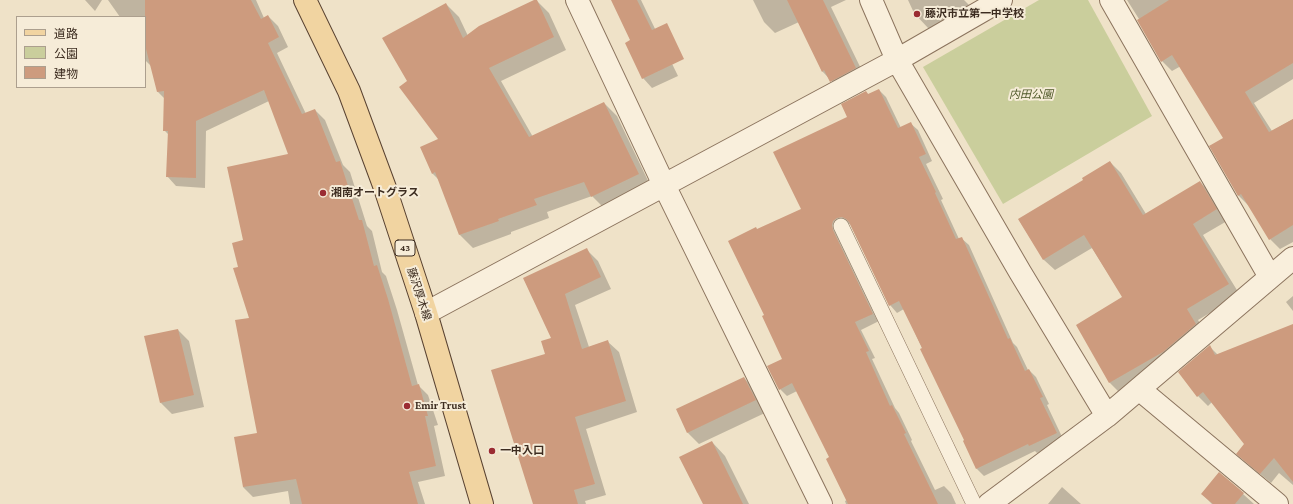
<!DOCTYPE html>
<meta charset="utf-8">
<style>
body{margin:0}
#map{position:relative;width:1293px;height:504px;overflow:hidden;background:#efe2c8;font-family:"Crimson Pro","Noto Sans JP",serif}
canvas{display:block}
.legend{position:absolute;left:16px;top:16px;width:130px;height:72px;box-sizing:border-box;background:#f6ecd8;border:1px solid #ac9f8e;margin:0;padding:5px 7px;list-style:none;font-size:12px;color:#3c2c20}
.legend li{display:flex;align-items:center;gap:8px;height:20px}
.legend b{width:20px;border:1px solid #ac9f8e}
</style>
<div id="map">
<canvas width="1293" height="504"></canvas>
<ul class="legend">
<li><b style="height:5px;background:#f1d4a1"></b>道路</li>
<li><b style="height:11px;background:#cace9c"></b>公園</li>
<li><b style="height:11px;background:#cd9b7e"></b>建物</li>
</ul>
</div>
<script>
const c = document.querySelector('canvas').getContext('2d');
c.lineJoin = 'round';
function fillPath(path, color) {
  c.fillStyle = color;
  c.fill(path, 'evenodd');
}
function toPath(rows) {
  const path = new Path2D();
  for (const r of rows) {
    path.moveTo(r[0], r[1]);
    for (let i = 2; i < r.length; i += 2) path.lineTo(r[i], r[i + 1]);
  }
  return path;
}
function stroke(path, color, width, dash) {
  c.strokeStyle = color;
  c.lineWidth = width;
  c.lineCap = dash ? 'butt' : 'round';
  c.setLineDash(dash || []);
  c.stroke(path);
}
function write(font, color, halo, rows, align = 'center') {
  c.font = font + ' "Crimson Pro","Noto Sans JP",serif';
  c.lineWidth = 4;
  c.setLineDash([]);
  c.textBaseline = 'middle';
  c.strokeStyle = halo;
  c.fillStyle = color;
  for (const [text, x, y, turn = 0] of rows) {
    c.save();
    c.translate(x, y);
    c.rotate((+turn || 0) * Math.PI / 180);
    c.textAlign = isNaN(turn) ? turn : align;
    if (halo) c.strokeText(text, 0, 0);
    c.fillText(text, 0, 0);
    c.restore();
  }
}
const green = toPath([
 [1039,0,1088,0,1152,116,1003,204,923,67]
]);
const shadow = toPath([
 [85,0,102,0,95,11],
 [108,0,256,0,264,18,268,16,278,26,288,47,277,53,306,114,315,110,325,120,343,165,350,172,367,226,372,231,382,272,386,276,397,310,418,385,428,395,438,425,434,426,445,476,418,482,425,504,290,504,288,491,253,497,243,487,258,434,250,319,240,267,244,241,290,155,269,101,206,131,205,188,176,186,167,176,169,135,164,130,165,99,158,92,151,66,145,60,145,17,120,17],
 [536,0,549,13,566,50,501,81,533,137,604,103,617,116,651,187,605,209,592,196,547,212,549,218,511,232,511,234,473,248,460,235,439,180,432,173,440,139,408,81,446,4,459,17,468,36],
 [612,0,641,0,678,76,652,88,643,78,631,41],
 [753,0,846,0,831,7,866,79,842,92,822,71,799,22,775,33,764,22],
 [908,0,964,0,972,8,929,29,914,13],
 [1127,0,1284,0,1293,14,1293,79,1254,103,1272,131,1293,119,1293,242,1280,249,1270,239,1249,206,1239,196,1210,146,1225,138,1181,66,1172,71,1162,61,1139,19],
 [879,90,886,97,901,128,910,123,918,130,932,161,926,164,943,199,941,200,959,239,961,238,969,245,1013,343,1017,347,1028,370,1029,370,1036,377,1049,404,1047,405,1064,441,1037,453,1035,451,984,476,977,469,965,441,904,309,897,313,890,305,850,224,844,225,879,321,861,330,875,358,872,359,895,408,899,413,912,440,911,441,935,490,944,486,951,493,956,504,846,504,845,501,847,500,830,458,797,391,787,396,780,389,784,359,765,315,757,230,802,210,848,117,866,92,869,95],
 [1110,162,1121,173,1146,214,1200,182,1211,193,1227,221,1203,235,1240,295,1198,320,1207,335,1121,394,1110,383,1098,362,1123,297,1092,248,1055,270,1044,260,1019,220,1084,180],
 [587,250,598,261,611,289,575,305,589,347,607,341,619,352,637,412,586,429,606,495,585,501,586,504,538,504,546,354,552,338,524,279],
 [1293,296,1293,311,1286,302],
 [1293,325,1293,485,1279,473,1271,483,1247,463,1246,444,1212,402,1208,406,1198,396,1180,372,1210,347,1218,355],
 [178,330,189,341,204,407,172,414,161,403],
 [744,378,755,389,767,412,699,444,688,433,677,410],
 [712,442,725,456,749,504,704,504],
 [1062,487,1081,504,1048,504],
 [1202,494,1243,494,1254,504,1212,504]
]);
const building = toPath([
 [145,0,251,0,261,19,268,15,279,37,268,43,302,114,315,109,336,162,340,161,359,220,362,220,374,266,377,265,388,299,412,386,419,384,428,416,425,416,436,466,409,472,418,504,302,504,296,479,243,487,234,437,257,433,235,320,249,318,233,268,238,267,232,243,243,240,227,167,288,154,264,90,196,121,196,178,166,177,168,131,163,131,164,91,157,92,145,45],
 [534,0,537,0,554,37,489,68,529,137,604,102,639,174,591,197,584,182,534,199,537,205,498,219,499,221,459,235,435,172,432,174,420,147,438,139,399,87,407,81,382,38,446,3,463,38,479,26],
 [611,0,637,0,652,30,667,23,684,59,642,79,625,43,630,40],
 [787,0,823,0,856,68,830,82,824,70,822,72],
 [1169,0,1293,0,1293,63,1245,92,1269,132,1293,119,1293,225,1269,240,1241,194,1238,196,1209,146,1223,138,1172,55,1161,62,1137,20],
 [879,89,898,128,911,122,926,154,919,157,936,192,935,193,956,239,962,237,1008,339,1010,338,1025,371,1029,369,1043,397,1040,398,1057,433,1029,446,1028,444,976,469,963,441,964,440,920,349,922,348,899,301,889,306,849,222,846,219,842,217,837,218,833,221,832,225,833,230,873,314,855,322,869,351,866,352,890,406,892,405,906,433,904,434,938,504,848,504,826,459,829,457,792,383,779,390,767,366,782,359,762,316,764,315,728,241,756,227,757,229,801,209,773,152,847,117,841,104,866,91,868,94],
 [1110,161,1143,215,1200,181,1217,209,1193,224,1229,284,1187,309,1196,324,1163,352,1109,383,1076,325,1122,297,1084,235,1043,260,1018,219,1083,180,1082,178],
 [587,248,601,277,565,294,582,349,608,340,626,401,575,417,595,484,574,490,578,504,533,504,491,370,545,354,541,341,551,338,523,278],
 [1293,324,1293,482,1274,458,1260,474,1236,454,1244,444,1203,392,1197,397,1178,372,1210,345,1215,355],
 [178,329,194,395,160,403,144,336],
 [744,377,756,400,687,433,676,409],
 [712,441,743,504,703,504,679,457],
 [1219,472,1244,493,1235,504,1213,504,1201,494]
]);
const service = toPath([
 [841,226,974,504]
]);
const minor = toPath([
 [577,0,664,185,821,504],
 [871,0,897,60,1020,272,1107,416],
 [1111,0,1270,277],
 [426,313,897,60,1001,0],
 [1139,389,1277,504],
 [989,504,1107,416,1293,258]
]);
const primary = toPath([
 [305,0,349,91,385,188,426,313,482,504]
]);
const markers = [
 [917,14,4,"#9b2c32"],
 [323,193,4,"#9b2c32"],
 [407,406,4,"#9b2c32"],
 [492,451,4,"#9b2c32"]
];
const shields = [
 [405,248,20]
];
const shieldNames = [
 ["43",405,248]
];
const poiNames = [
 ["藤沢市立第一中学校",925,14],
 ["湘南オートグラス",331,193],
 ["Emir Trust",415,406],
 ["一中入口",500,451]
];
const parkNames = [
 ["内田公園",1031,95]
];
const streetNames = [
 ["藤沢厚木線",419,294,72]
];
fillPath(green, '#cace9c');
fillPath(shadow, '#0003');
fillPath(building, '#cd9b7e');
stroke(service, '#8b735d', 16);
stroke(minor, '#8b735d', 24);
stroke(primary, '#594231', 24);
stroke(service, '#f9efdc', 15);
stroke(minor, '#f9efdc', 22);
stroke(primary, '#f1d4a1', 22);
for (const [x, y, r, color] of markers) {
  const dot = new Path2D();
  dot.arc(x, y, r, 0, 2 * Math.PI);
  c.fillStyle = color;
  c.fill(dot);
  stroke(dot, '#f6ecd8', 1.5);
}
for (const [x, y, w] of shields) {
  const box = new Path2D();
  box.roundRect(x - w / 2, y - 8, w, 16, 3);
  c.fillStyle = '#f6ecd8';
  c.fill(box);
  stroke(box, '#3c2c20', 1);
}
write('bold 10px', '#3c2c20', null, shieldNames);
write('bold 11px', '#3c2c20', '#f6ecd8', poiNames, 'left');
write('italic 11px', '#4e5827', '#f6ecd8', parkNames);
write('11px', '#3c2c20', '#f6ecd8', streetNames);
</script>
